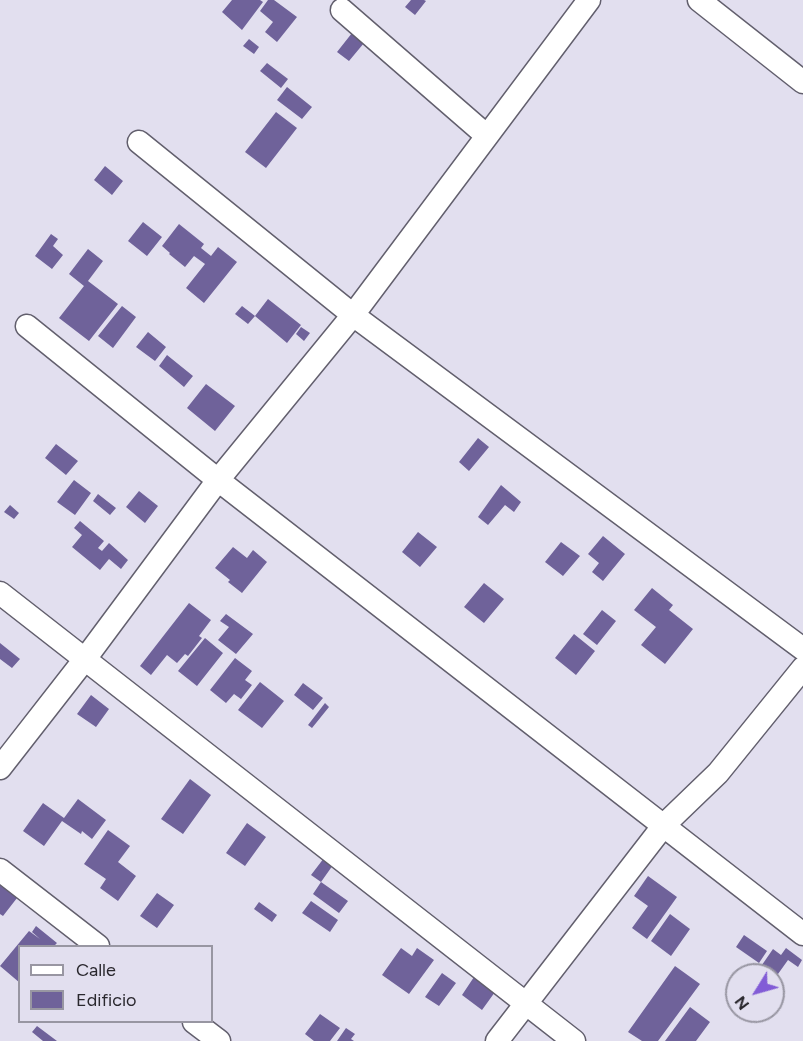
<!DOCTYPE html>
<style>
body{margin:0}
#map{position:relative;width:803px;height:1041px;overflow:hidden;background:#e2dfef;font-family:Figtree,sans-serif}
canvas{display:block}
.legend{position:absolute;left:18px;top:945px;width:195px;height:78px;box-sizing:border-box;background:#e2dfef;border:2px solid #9896a2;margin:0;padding:8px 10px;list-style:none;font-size:18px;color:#2a282e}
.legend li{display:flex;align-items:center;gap:12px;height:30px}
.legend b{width:30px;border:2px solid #9896a2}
.north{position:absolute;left:725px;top:963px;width:60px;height:60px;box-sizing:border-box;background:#e2dfef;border:2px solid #9896a2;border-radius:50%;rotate:233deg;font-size:16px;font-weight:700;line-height:24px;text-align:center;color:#2a282e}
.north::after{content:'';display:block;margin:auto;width:21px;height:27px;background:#825cd6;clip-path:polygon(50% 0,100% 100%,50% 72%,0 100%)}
</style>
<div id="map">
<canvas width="803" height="1041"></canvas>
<ul class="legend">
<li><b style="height:8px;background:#fff"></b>Calle</li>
<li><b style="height:16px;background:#6f629a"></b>Edificio</li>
</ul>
<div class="north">N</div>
</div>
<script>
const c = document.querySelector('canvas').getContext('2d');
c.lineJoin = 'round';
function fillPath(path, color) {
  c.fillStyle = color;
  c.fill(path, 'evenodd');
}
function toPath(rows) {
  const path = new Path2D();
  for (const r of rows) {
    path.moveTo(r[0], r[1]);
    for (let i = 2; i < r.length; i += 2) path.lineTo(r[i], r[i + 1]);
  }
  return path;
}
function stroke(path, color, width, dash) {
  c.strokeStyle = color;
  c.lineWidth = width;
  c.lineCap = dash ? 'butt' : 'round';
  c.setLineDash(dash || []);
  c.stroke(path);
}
const building = toPath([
 [232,0,260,0,263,2,242,30,222,12],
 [268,0,274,0,297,17,277,42,265,32,273,22,260,11],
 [411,0,424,0,426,1,415,15,405,7],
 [352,33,364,43,349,61,337,52],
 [249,39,259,47,254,54,243,46],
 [267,63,288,79,281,88,260,71],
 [287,87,312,107,302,119,277,100],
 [276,112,297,128,266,168,245,152],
 [105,166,123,181,112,195,94,180],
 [143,222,162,237,147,256,128,241],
 [179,224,204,244,201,248,211,256,218,247,237,262,204,303,186,288,205,264,194,256,185,267,169,254,170,253,162,246],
 [51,234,58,239,53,246,63,255,52,269,35,256],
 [88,249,103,261,88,281,118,304,89,341,59,318,84,286,69,274],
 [268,299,301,325,287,343,255,316],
 [122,306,136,317,113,348,98,336],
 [242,306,255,316,248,324,235,314],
 [301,327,310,333,304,341,296,334],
 [148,332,166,347,155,361,136,347],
 [167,355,193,376,184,387,159,366],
 [206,384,235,406,215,431,187,408],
 [478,438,489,447,469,471,459,462],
 [56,444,78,461,66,475,45,458],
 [74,480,91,493,75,515,57,502],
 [501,485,521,502,514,512,505,505,488,525,478,517],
 [139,491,158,506,145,523,126,507],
 [98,494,116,508,110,515,93,501],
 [10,505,19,513,14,519,4,512],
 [80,521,104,541,98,548,102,551,109,543,128,560,121,569,109,559,100,570,72,547,82,535,74,528],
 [418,532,437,547,420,567,402,552],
 [603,536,625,554,603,581,592,572,599,563,588,554],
 [561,542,580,556,563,576,545,562],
 [233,547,247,558,253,550,267,562,242,593,228,582,230,580,215,568],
 [484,583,504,599,484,623,464,607],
 [652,588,673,605,669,610,693,629,665,664,641,645,656,627,634,610],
 [189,603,211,620,199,636,202,638,188,656,185,654,177,663,167,655,151,675,140,666],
 [602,610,616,621,597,645,583,634],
 [226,614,253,634,236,654,218,640,229,627,220,621],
 [574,634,595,651,576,675,555,658],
 [205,638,223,653,197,686,178,671],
 [0,643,20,659,12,668,0,659],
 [235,658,252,671,245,680,252,685,241,699,234,694,226,703,210,690],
 [260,682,284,701,262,728,238,710],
 [303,683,323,698,313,710,294,695],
 [91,695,109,709,96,727,77,714],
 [325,703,329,707,312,728,308,725],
 [190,779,211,795,183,834,161,819],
 [78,799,106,820,92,839,82,831,81,834,62,821,44,846,23,831,43,803,64,818],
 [247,823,266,837,245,866,226,853],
 [108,830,130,846,118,862,136,876,118,901,100,888,106,879,84,864],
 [324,858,333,865,321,882,311,875],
 [648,876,677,897,647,939,632,928,648,906,634,896],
 [321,882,348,901,339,913,313,894],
 [0,885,17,898,3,916,0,914],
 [157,893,174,905,157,928,140,916],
 [311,901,338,920,330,932,302,913],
 [259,902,277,915,272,922,254,909],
 [670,914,690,929,671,956,651,941],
 [36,926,57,943,54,946,20,946,20,983,0,966,29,931,40,939,32,932],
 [744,935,767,951,759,963,736,947],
 [401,948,412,956,417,948,434,960,409,994,382,975],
 [786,948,802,960,798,967,788,960,773,981,773,975,755,975,773,949,781,955],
 [675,966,700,984,658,1041,642,1041,628,1032],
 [442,973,456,983,439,1006,425,997],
 [474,977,495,992,482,1010,462,995],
 [690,1007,710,1022,696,1041,665,1041],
 [320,1014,340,1028,330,1041,314,1041,305,1034],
 [37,1026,57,1041,43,1041,32,1032],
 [346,1028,355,1034,351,1039,354,1041,337,1041]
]);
const street = toPath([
 [699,0,803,82],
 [342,10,487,136],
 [139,142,353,315,803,649],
 [27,326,218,480,803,934],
 [0,593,574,1041],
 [0,768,85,659,218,480,353,315,589,0],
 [0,870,98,946],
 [194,1022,219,1041],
 [497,1041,664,825,718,773,803,668]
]);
fillPath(building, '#6f629a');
stroke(street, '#625f6d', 25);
stroke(street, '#fff', 22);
</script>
